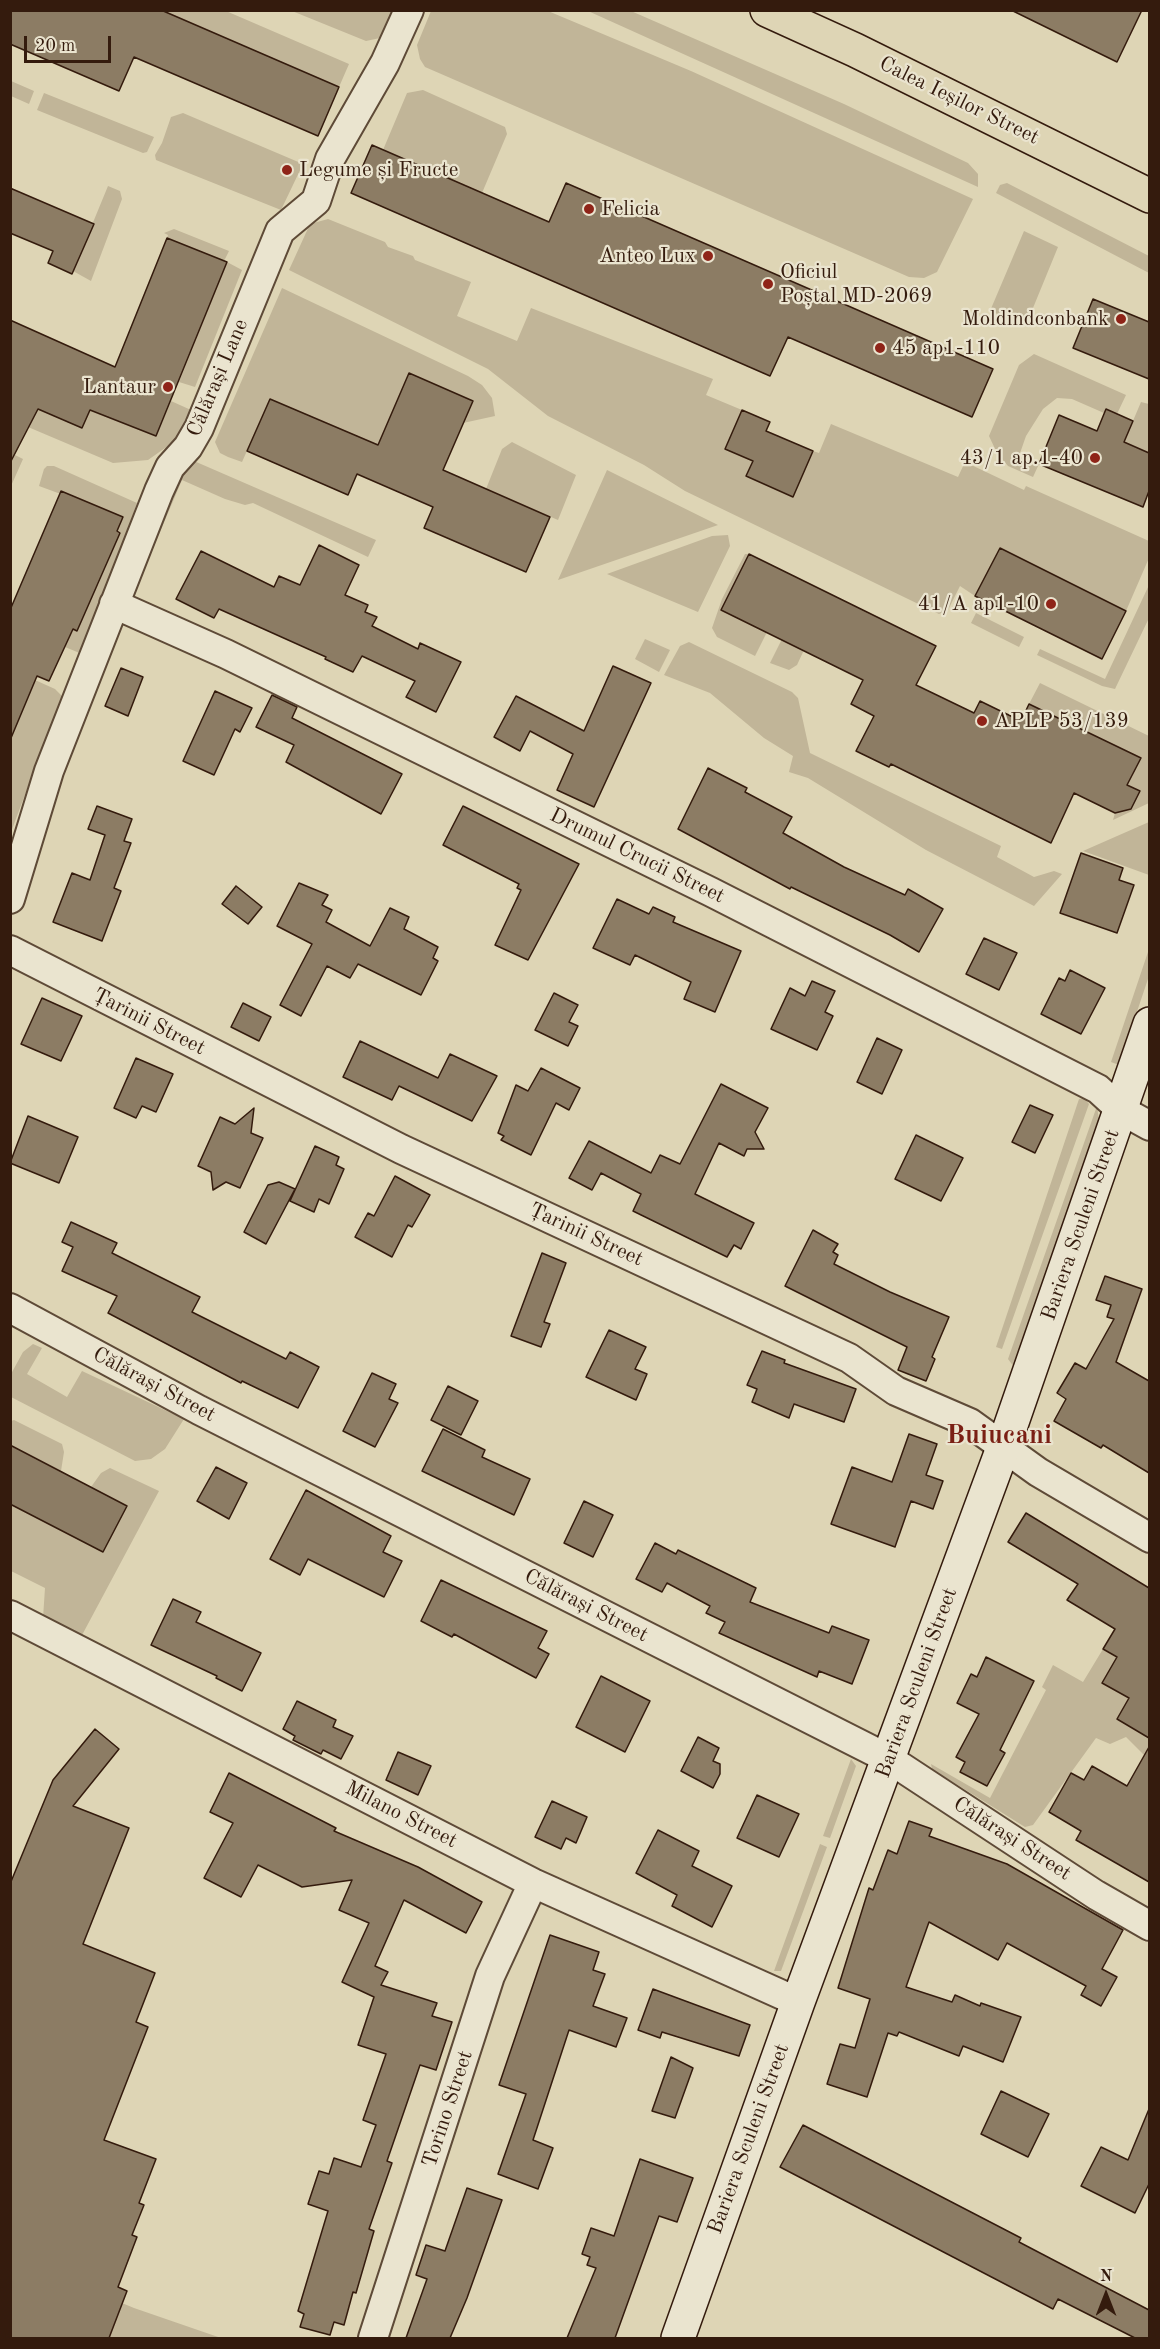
<!DOCTYPE html>
<meta charset="utf-8">
<style>
body{margin:0}
#map{position:relative;width:1160px;height:2349px;overflow:hidden;background:#ded5b5;font-family:"Old Standard TT",serif}
canvas{display:block}
.frame{position:absolute;inset:0;border:12px solid #341b0d;pointer-events:none}
.north{position:absolute;left:1076px;top:2265px;width:60px;height:60px;-webkit-text-stroke:4px #eae4cf;paint-order:stroke;rotate:0deg;font-size:16px;font-weight:700;line-height:24px;text-align:center;color:#341b0d}
.north::after{content:'';display:block;margin:auto;width:21px;height:27px;background:#341b0d;clip-path:polygon(50% 0,100% 100%,50% 72%,0 100%)}
.scale{position:absolute;left:24px;top:36px;width:87px;height:27px;box-sizing:border-box;border:3px solid #341b0d;border-top:0;padding-left:8px;font-size:18px;line-height:21px;white-space:nowrap;color:#341b0d;-webkit-text-stroke:4px #eae4cf;paint-order:stroke}
</style>
<div id="map">
<canvas width="1160" height="2349"></canvas>
<div class="frame"></div>
<div class="north">N</div>
<div class="scale">20 m</div>
</div>
<script>
const c = document.querySelector('canvas').getContext('2d');
c.lineJoin = 'round';
function fillPath(path, color) {
  c.fillStyle = color;
  c.fill(path, 'evenodd');
}
function toPath(rows) {
  const path = new Path2D();
  for (const r of rows) {
    path.moveTo(r[0], r[1]);
    for (let i = 2; i < r.length; i += 2) path.lineTo(r[i], r[i + 1]);
  }
  return path;
}
function stroke(path, color, width, dash) {
  c.strokeStyle = color;
  c.lineWidth = width;
  c.lineCap = dash ? 'butt' : 'round';
  c.setLineDash(dash || []);
  c.stroke(path);
}
function write(font, color, halo, rows, align = 'center') {
  c.font = font + ' "Old Standard TT",serif';
  c.lineWidth = 4.5;
  c.setLineDash([]);
  c.textBaseline = 'middle';
  c.strokeStyle = halo;
  c.fillStyle = color;
  for (const [text, x, y, turn = 0] of rows) {
    c.save();
    c.translate(x, y);
    c.rotate((+turn || 0) * Math.PI / 180);
    c.textAlign = isNaN(turn) ? turn : align;
    if (halo) c.strokeText(text, 0, 0);
    c.fillText(text, 0, 0);
    c.restore();
  }
}
const green = toPath([
 [161,11,226,11,349,64,339,87],
 [292,11,398,11,380,38,366,41],
 [431,11,548,11,691,71,973,199,937,272,924,278,909,277,425,67,420,59,417,45],
 [588,11,631,11,844,104,968,163,978,174,978,187],
 [11,81,34,91,29,104,11,96],
 [423,90,505,127,507,134,482,193,383,150,407,93],
 [44,93,154,137,147,152,143,153,37,110],
 [183,113,303,164,281,210,156,160,155,155,162,143,171,117],
 [1007,183,1149,256,1149,273,996,193,1000,185],
 [108,186,120,191,122,199,91,281,73,271],
 [328,219,385,242,388,247,413,256,415,260,471,282,457,316,517,341,531,308,713,379,706,395,742,410,753,461,746,476,792,497,813,451,819,453,831,424,958,477,965,462,1024,490,1026,486,1149,541,1149,558,1126,611,1000,548,975,596,960,586,948,610,939,614,685,491,644,465,548,416,488,369,289,270,310,224],
 [174,229,229,251,224,261,167,238,168,235,164,233],
 [1024,231,1058,247,1026,325,990,311],
 [227,262,242,270,195,387,179,382],
 [282,288,468,376,482,385,492,398,495,416,463,423,409,373,378,445,270,399,242,462,228,457,220,453,215,442],
 [1034,354,1126,395,1117,414,1104,413,1072,399,1057,398,1043,409,1026,436,1019,456,1039,464,1033,477,1008,466,997,453,989,436,1019,365],
 [110,365,115,367,97,413,156,436,171,401,191,410,175,441,148,460,113,463,28,427,15,455,23,459,11,486,11,396,82,428],
 [1141,402,1149,404,1149,453,1124,442],
 [512,442,576,475,558,520,486,489,502,449],
 [194,461,376,540,368,557,253,503,245,505,225,499,182,480,146,565,143,562,181,467],
 [47,466,54,466,137,503,82,654,65,647,73,629,77,631,82,578,98,585,120,533,117,531,123,517,39,486,44,469],
 [607,470,718,525,558,580],
 [728,535,730,546,698,612,607,574,712,536],
 [745,554,749,554,722,609,767,632,755,656,717,637,712,628,722,599],
 [1149,585,1149,618,1115,689,1102,686,1037,655,1040,649,1105,679],
 [976,613,1024,637,1019,647,971,623],
 [645,639,670,650,659,672,635,659],
 [782,639,804,650,797,665,789,670,770,663],
 [689,642,792,692,798,698,810,753,1001,846,997,857,1034,877,1054,871,1062,874,1034,906,926,850,808,778,789,772,793,756,764,738,710,693,664,675,680,646],
 [35,680,55,689,62,696,11,832,11,738],
 [1040,683,1149,736,1149,803,1113,820,1115,813,1131,809,1140,791,1127,785,1140,758,1029,704],
 [1149,822,1149,875,1083,851],
 [1149,949,1149,976,1119,1065,1111,1062],
 [1084,1098,1089,1104,1002,1349,996,1347,1079,1099],
 [1097,1106,1099,1120,1014,1367,1008,1359],
 [33,1344,42,1348,27,1374,67,1397,82,1371,184,1419,165,1449,151,1459,135,1461,11,1397,11,1374,23,1352],
 [14,1420,62,1444,64,1452,61,1471,11,1445,11,1421],
 [110,1468,159,1491,81,1637,43,1618,45,1588,11,1571,10,1504,126,1508,91,1487,101,1473],
 [1103,1649,1117,1657,1102,1683,1130,1696,1117,1719,1149,1738,1149,1760,1126,1737,1110,1744,1096,1738,1033,1825,1025,1827,932,1769,931,1764,990,1798,1046,1690,1042,1687,1053,1665,1083,1682],
 [851,1759,856,1766,830,1838,823,1836],
 [820,1844,827,1847,781,1971,774,1971],
 [122,2303,134,2308,221,2338,109,2338]
]);
const building = toPath([
 [10,10,161,10,339,87,318,136,134,57,119,91,10,44,10,10],
 [1011,10,1142,10,1117,62,1011,10],
 [372,145,549,222,566,183,993,369,972,417,788,337,770,376,351,193,372,145],
 [10,188,94,224,72,274,48,263,53,251,10,233,10,188],
 [167,238,227,262,156,436,90,410,82,428,38,409,10,463,10,320,115,367,167,238],
 [1093,299,1149,322,1149,379,1073,348,1093,299],
 [409,373,473,401,443,470,550,517,526,572,424,528,433,507,357,474,348,495,247,451,270,399,378,445,409,373],
 [1106,409,1133,421,1124,442,1149,453,1149,491,1143,507,1039,464,1059,415,1097,431,1106,409],
 [742,410,770,422,766,431,813,451,793,497,746,476,753,461,725,449,742,410],
 [61,491,123,517,117,531,120,533,77,631,73,629,49,681,37,676,11,738,10,610,61,491],
 [319,545,359,565,345,595,368,605,365,612,377,617,372,626,418,649,420,643,461,662,436,712,406,697,415,681,362,656,353,672,325,659,326,657,219,609,214,618,176,599,201,551,274,587,279,576,300,585,319,545],
 [1000,548,1126,611,1102,659,975,596,1000,548],
 [749,554,936,646,916,685,974,713,980,701,1021,721,1029,704,1141,758,1127,785,1140,791,1131,809,1115,813,1074,793,1051,843,891,764,889,767,856,751,874,716,851,704,863,680,721,610,749,554],
 [613,666,651,683,594,807,557,790,573,754,530,731,520,751,494,737,516,696,584,731,613,666],
 [121,668,143,677,128,716,105,706,121,668],
 [215,691,252,708,240,732,235,729,214,775,183,761,215,691],
 [272,695,297,707,292,718,402,774,381,814,286,762,294,745,256,727,272,695],
 [708,768,747,788,745,792,792,817,783,833,844,867,905,895,908,889,943,909,919,952,890,935,791,887,790,889,678,829,708,768],
 [97,806,132,819,124,841,131,843,114,888,121,891,102,941,53,922,72,873,90,880,105,835,88,829,97,806],
 [463,806,579,864,528,960,495,945,521,890,517,888,519,884,443,845,463,806],
 [1081,853,1123,868,1119,880,1134,885,1117,933,1060,913,1081,853],
 [299,883,328,895,322,905,332,910,326,922,370,946,390,908,409,917,404,929,438,947,433,958,438,961,421,995,358,964,350,978,327,966,301,1016,280,1005,312,944,277,926,299,883],
 [236,886,262,907,248,924,222,904,236,886],
 [617,899,649,914,653,907,675,917,673,922,741,951,715,1012,684,999,691,982,635,955,630,965,593,948,617,899],
 [984,938,1017,953,999,990,966,974,984,938],
 [1070,970,1105,988,1081,1034,1041,1014,1059,978,1065,981,1070,970],
 [812,981,835,991,825,1012,833,1016,817,1050,771,1029,790,988,805,996,812,981],
 [554,993,578,1005,569,1022,578,1026,568,1046,535,1030,554,993],
 [42,998,82,1016,61,1061,21,1044,42,998],
 [243,1003,271,1017,259,1041,231,1027,243,1003],
 [877,1038,902,1050,882,1094,857,1082,877,1038],
 [360,1041,438,1078,450,1054,497,1076,472,1121,399,1086,392,1100,343,1077,360,1041],
 [136,1058,173,1074,156,1112,142,1106,136,1118,114,1108,136,1058],
 [541,1068,580,1088,569,1110,556,1103,531,1155,501,1140,504,1136,498,1133,516,1085,528,1091,541,1068],
 [721,1084,768,1108,755,1132,764,1149,747,1149,744,1156,719,1143,695,1194,754,1223,741,1249,734,1245,727,1257,633,1211,641,1194,601,1173,592,1190,569,1178,589,1141,651,1173,660,1155,680,1164,721,1084],
 [1030,1105,1053,1115,1035,1153,1012,1142,1030,1105],
 [254,1108,251,1133,263,1138,240,1188,226,1182,213,1190,211,1172,198,1166,220,1117,235,1124,254,1108],
 [28,1116,78,1137,59,1183,10,1163,28,1116],
 [916,1135,963,1158,941,1201,895,1179,916,1135],
 [315,1146,339,1157,336,1165,344,1169,329,1204,319,1199,314,1212,290,1201,315,1146],
 [395,1176,430,1195,412,1227,408,1225,392,1257,355,1237,368,1213,374,1216,395,1176],
 [279,1182,295,1189,266,1244,244,1232,268,1185,279,1182],
 [71,1222,117,1243,112,1253,200,1297,192,1312,286,1359,290,1352,319,1367,298,1408,242,1381,241,1383,108,1313,117,1296,62,1271,73,1247,62,1242,71,1222],
 [813,1230,838,1244,833,1252,838,1255,834,1264,890,1292,949,1317,932,1357,935,1359,926,1381,898,1370,907,1347,785,1286,813,1230],
 [542,1253,566,1263,544,1322,550,1324,541,1347,511,1336,542,1253],
 [1105,1276,1142,1289,1116,1362,1149,1381,1149,1473,1103,1445,1101,1448,1054,1421,1066,1399,1057,1393,1075,1363,1086,1369,1114,1319,1107,1317,1111,1305,1096,1300,1105,1276],
 [609,1330,646,1347,635,1369,647,1374,636,1400,586,1377,609,1330],
 [762,1351,785,1360,784,1363,856,1389,844,1422,794,1404,789,1418,752,1402,757,1389,747,1385,762,1351],
 [372,1373,396,1384,389,1399,398,1403,375,1447,343,1431,372,1373],
 [448,1386,478,1401,461,1435,431,1420,448,1386],
 [443,1429,485,1450,482,1457,530,1479,514,1515,422,1471,443,1429],
 [909,1434,937,1444,926,1475,943,1481,933,1509,911,1501,895,1547,831,1524,852,1467,892,1482,909,1434],
 [10,1445,127,1506,103,1552,10,1504,10,1445],
 [216,1467,247,1483,229,1519,197,1501,216,1467],
 [306,1490,391,1536,383,1552,402,1561,384,1597,308,1559,300,1575,270,1559,306,1490],
 [584,1501,613,1515,593,1557,564,1543,584,1501],
 [1026,1513,1149,1588,1149,1738,1117,1719,1129,1698,1102,1683,1117,1657,1103,1649,1115,1629,1067,1600,1078,1584,1008,1542,1026,1513],
 [655,1543,676,1554,678,1550,756,1588,750,1602,829,1633,832,1626,869,1640,852,1684,819,1671,817,1677,719,1633,725,1622,706,1613,710,1606,667,1583,662,1592,636,1579,655,1543],
 [441,1580,547,1631,538,1648,549,1654,536,1678,454,1634,452,1637,421,1621,441,1580],
 [173,1599,201,1612,196,1622,261,1653,242,1691,216,1678,217,1676,151,1645,173,1599],
 [986,1657,1034,1681,1000,1750,1005,1753,987,1786,960,1772,965,1762,956,1757,979,1714,957,1703,971,1674,977,1677,986,1657],
 [601,1676,650,1701,625,1752,576,1727,601,1676],
 [297,1701,336,1720,333,1727,353,1736,341,1759,323,1750,321,1754,293,1740,295,1736,283,1729,297,1701],
 [95,1729,119,1749,73,1806,129,1828,83,1944,155,1973,136,2022,148,2027,104,2140,156,2159,139,2203,144,2205,132,2235,137,2237,118,2287,127,2291,109,2338,10,2338,10,1884,53,1780,95,1729],
 [698,1737,719,1748,713,1761,720,1764,720,1774,713,1788,681,1771,698,1737],
 [1149,1747,1149,1882,1076,1840,1081,1831,1049,1812,1071,1773,1084,1780,1092,1766,1127,1786,1149,1747],
 [398,1752,431,1766,418,1795,386,1780,398,1752],
 [229,1773,336,1828,334,1831,418,1867,482,1902,466,1933,404,1900,375,1966,388,1972,381,1985,437,2003,432,2016,452,2022,436,2070,420,2065,387,2161,392,2163,369,2229,374,2231,356,2293,353,2292,344,2325,334,2322,330,2335,300,2327,304,2314,298,2311,328,2211,308,2204,319,2171,329,2174,334,2158,361,2167,376,2125,363,2120,386,2054,358,2045,374,1997,342,1982,369,1923,339,1910,352,1880,302,1887,258,1865,241,1897,204,1878,233,1823,210,1812,229,1773],
 [757,1795,799,1814,779,1857,737,1838,757,1795],
 [552,1801,587,1817,576,1843,566,1838,561,1849,535,1837,552,1801],
 [909,1821,932,1829,929,1836,1007,1864,1123,1930,1102,1969,1117,1977,1101,2006,1081,1995,1086,1986,1007,1943,998,1960,929,1922,906,1987,952,2002,955,1995,980,2006,981,2003,1021,2017,1003,2062,963,2046,959,2056,899,2032,897,2036,888,2033,867,2097,827,2084,840,2044,855,2048,870,1999,838,1988,869,1888,873,1890,888,1850,897,1854,909,1821],
 [658,1830,699,1851,692,1866,732,1886,712,1927,672,1906,677,1895,636,1873,658,1830],
 [550,1935,599,1952,593,1970,605,1974,593,2006,627,2018,616,2047,569,2030,533,2140,553,2148,538,2189,498,2174,526,2094,499,2085,550,1935],
 [653,1989,750,2025,739,2056,662,2032,660,2038,638,2030,653,1989],
 [671,2057,693,2068,675,2118,652,2111,671,2057],
 [1001,2091,1049,2114,1028,2157,981,2134,1001,2091],
 [1149,2109,1149,2184,1135,2213,1081,2186,1101,2147,1128,2160,1149,2109],
 [803,2125,1021,2238,1019,2242,1149,2310,1149,2338,1135,2338,1058,2299,1053,2309,780,2167,803,2125],
 [640,2159,693,2178,677,2222,659,2216,615,2338,567,2338,596,2268,587,2265,590,2257,582,2254,591,2228,614,2236,640,2159],
 [467,2188,502,2200,467,2298,450,2338,406,2338,427,2279,416,2275,426,2245,445,2251,467,2188]
]);
const street = toPath([
 [114,604,226,654,711,892,1098,1089,1121,1110,1150,1126],
 [10,899,49,771,159,491,170,467,188,447,199,428,280,231,316,201,330,159,385,63,409,10],
 [10,950,401,1149,849,1358,896,1391,970,1423,1038,1472,1150,1538],
 [10,1308,199,1410,889,1759,1096,1895,1150,1926],
 [10,1615,533,1883,798,2002],
 [373,2338,490,1976,533,1883]
]);
const secondary = toPath([
 [678,2338,798,2002,1003,1448,1150,1024]
]);
const primary = toPath([
 [767,10,855,50,1150,196]
]);
const markers = [
 [287,170,6,"#8f2418"],
 [589,209,6,"#8f2418"],
 [708,256,6,"#8f2418"],
 [768,284,6,"#8f2418"],
 [1121,319,6,"#8f2418"],
 [880,348,6,"#8f2418"],
 [168,387,6,"#8f2418"],
 [1095,458,6,"#8f2418"],
 [1051,604,6,"#8f2418"],
 [982,721,6,"#8f2418"]
];
const streetNames = [
 ["Calea Ieșilor Street",959,101,26],
 ["Călărași Lane",218,378,-67],
 ["Drumul Crucii Street",637,856,26],
 ["Țarinii Street",149,1022,27],
 ["Bariera Sculeni Street",1081,1225,-71],
 ["Țarinii Street",586,1235,25],
 ["Călărași Street",154,1385,28],
 ["Călărași Street",586,1606,27],
 ["Bariera Sculeni Street",917,1683,-70],
 ["Milano Street",401,1815,27],
 ["Călărași Street",1012,1839,33],
 ["Torino Street",448,2109,-72],
 ["Bariera Sculeni Street",749,2139,-70]
];
const poiNames = [
 ["Legume și Fructe",299,170],
 ["Felicia",601,209],
 ["Anteo Lux",696,256,"right"],
 ["Oficiul",780,272],
 ["Poștal MD-2069",780,296],
 ["Moldindconbank",1109,319,"right"],
 ["45 ap1-110",892,348],
 ["Lantaur",156,387,"right"],
 ["43/1 ap.1-40",1083,458,"right"],
 ["41/A ap1-10",1039,604,"right"],
 ["APLP 53/139",994,721]
];
const districtNames = [
 ["Buiucani",999,1436]
];
fillPath(green, '#c1b598');
fillPath(building, '#8c7c64');
stroke(building, '#341b0d', 1.5);
stroke(street, '#5e4a37', 32);
stroke(secondary, '#341b0d', 36);
stroke(primary, '#341b0d', 36);
stroke(street, '#eae4cf', 28);
stroke(secondary, '#eae4cf', 33);
stroke(primary, '#ded5b5', 33);
for (const [x, y, r, color] of markers) {
  const dot = new Path2D();
  dot.arc(x, y, r, 0, 2 * Math.PI);
  c.fillStyle = color;
  c.fill(dot);
  stroke(dot, '#eae4cf', 2);
}
write('21px', '#341b0d', '#eae4cf', streetNames);
write('21px', '#341b0d', '#eae4cf', poiNames, 'left');
write('bold 27px', '#7a1f14', '#eae4cf', districtNames);
</script>
